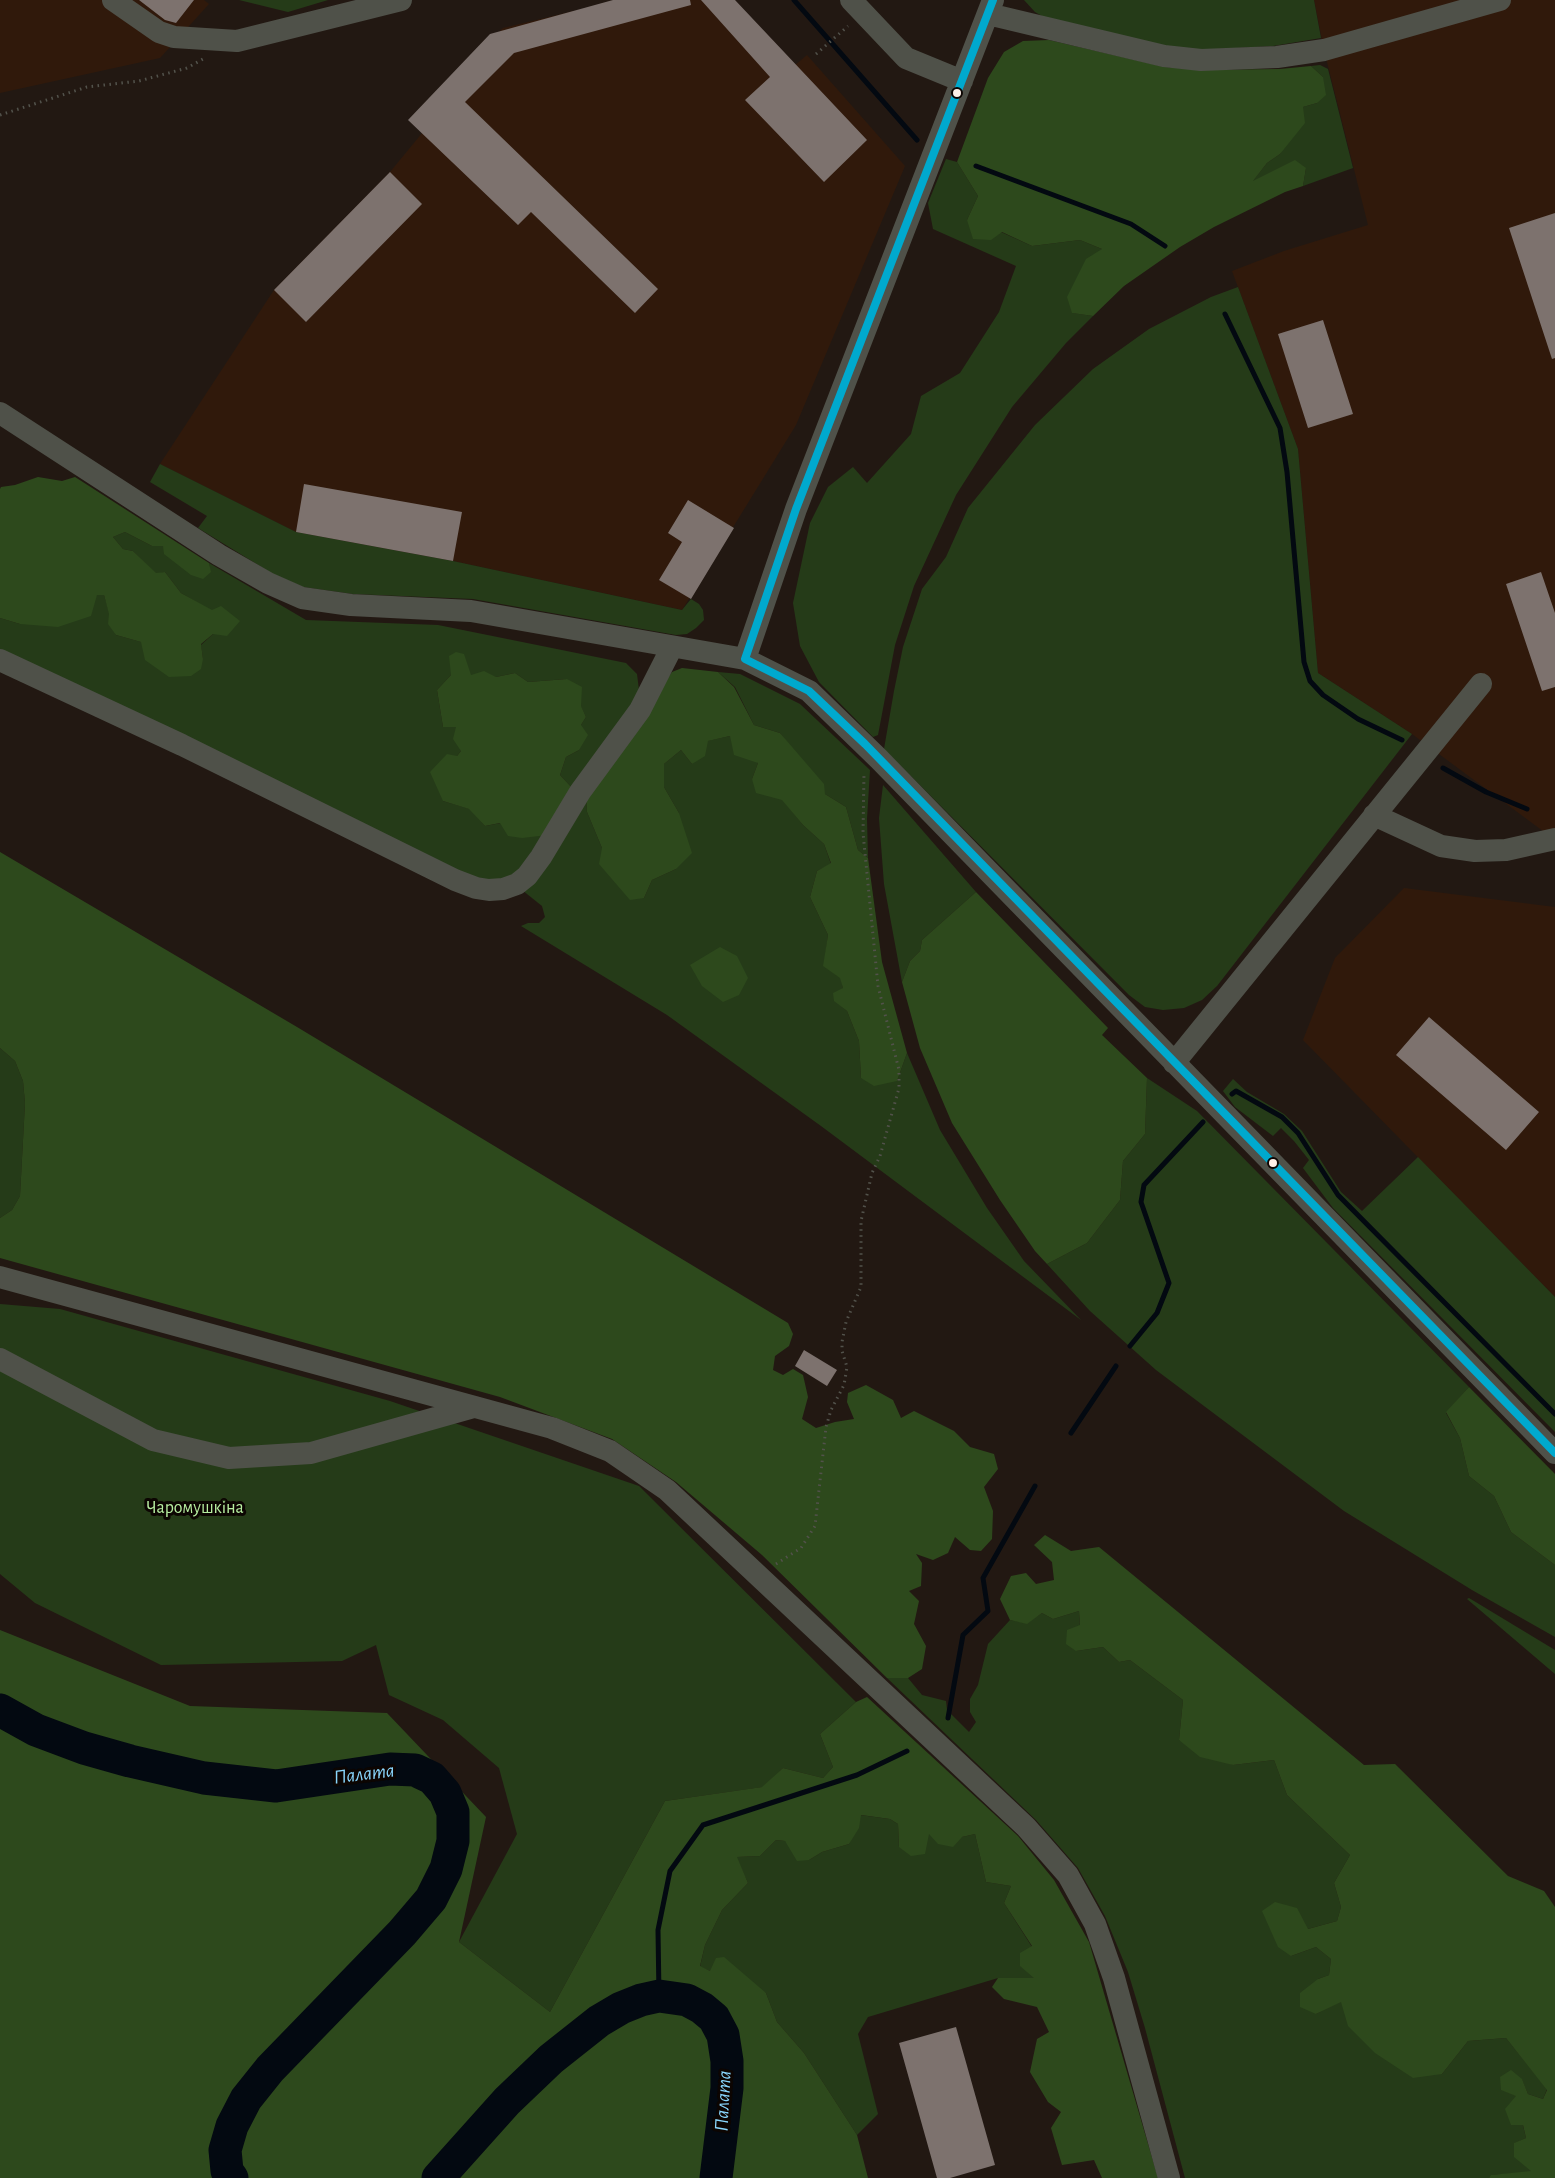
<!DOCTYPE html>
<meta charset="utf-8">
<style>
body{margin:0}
canvas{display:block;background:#221812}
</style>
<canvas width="1555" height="2178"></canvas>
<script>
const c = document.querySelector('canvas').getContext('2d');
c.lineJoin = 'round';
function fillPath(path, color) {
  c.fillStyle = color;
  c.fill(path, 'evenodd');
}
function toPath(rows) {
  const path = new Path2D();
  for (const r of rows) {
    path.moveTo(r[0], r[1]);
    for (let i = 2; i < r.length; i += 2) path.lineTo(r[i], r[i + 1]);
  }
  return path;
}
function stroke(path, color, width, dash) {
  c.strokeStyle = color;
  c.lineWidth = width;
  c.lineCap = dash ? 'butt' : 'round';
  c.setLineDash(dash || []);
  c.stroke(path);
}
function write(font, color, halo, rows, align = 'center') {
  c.font = font + ' "Alegreya Sans",sans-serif';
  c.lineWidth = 6;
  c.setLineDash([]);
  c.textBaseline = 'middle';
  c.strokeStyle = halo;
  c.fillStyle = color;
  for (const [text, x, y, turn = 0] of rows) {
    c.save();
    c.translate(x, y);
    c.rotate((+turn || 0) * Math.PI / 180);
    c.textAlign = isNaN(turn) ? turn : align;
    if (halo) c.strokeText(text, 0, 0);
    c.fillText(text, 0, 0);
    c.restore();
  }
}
const built = toPath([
 [0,0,204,0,209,4,160,58,0,93],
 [620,0,723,0,787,72,807,55,905,166,796,425,682,610,453,561,296,532,160,464,274,290,390,172,423,132,456,75,503,28],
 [1314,0,1555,0,1555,840,1412,734,1318,673,1298,449,1232,271,1284,251,1368,225,1324,50],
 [1404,888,1555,907,1555,1297,1303,1040,1335,958]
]);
const green = toPath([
 [239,0,328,0,288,12],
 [1024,0,1314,0,1321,38,1273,46,1200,50,1165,47,1049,20,1035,12],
 [1320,65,1328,69,1353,168,1303,186,1306,168,1252,182,1267,163,1280,154,1303,107,1317,103,1323,77,1311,66],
 [946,159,957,162,978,196,967,220,1001,232,1032,246,1080,240,1102,249,1073,313,1093,316,1066,343,1012,407,956,495,914,586,895,645,878,735,873,737,819,682,800,646,793,603,810,523,828,487,853,467,867,483,911,434,921,396,960,373,999,312,1016,266,933,229,928,203],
 [1238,287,1298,449,1318,673,1412,734,1217,986,1202,1000,1184,1008,1163,1010,1145,1007,1129,995,884,749,894,691,903,647,922,589,946,557,968,508,1035,425,1093,369,1149,329,1211,297],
 [160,464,296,532,453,561,682,610,691,599,699,604,703,610,704,620,696,628,687,634,676,635,473,599,353,594,303,587,273,574,198,528,207,516,150,482],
 [125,532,152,546,163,546,210,572,209,563,306,620,438,625,626,663,637,674,639,690,635,706,574,790,560,775,566,757,579,750,581,725,586,717,567,679,528,682,515,673,496,677,451,675,437,690,443,727,457,727,461,751,457,756,443,801,470,809,485,826,501,823,548,835,522,873,488,886,0,652,0,618,20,624,97,595,104,595,116,635,203,659,201,645,213,634,212,611,181,593,165,572,156,574,133,551,123,549,113,537],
 [718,672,740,674,800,704,870,770,867,819,868,858,858,850,846,807,825,794,780,733,754,725,735,687],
 [730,736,758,763,752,779,782,799,803,825,824,844,831,864,817,871,810,897,828,935,824,966,841,978,843,988,834,1000,847,1011,859,1041,861,1078,897,1081,907,1053,940,1130,987,1208,1024,1261,1081,1320,821,1126,667,1015,521,926,528,923,539,923,545,917,542,906,522,890,586,796,587,812,602,848,644,898,652,880,676,869,679,813,664,787,664,764,681,750,692,764,707,741],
 [883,785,976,892,922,940,920,951,910,961,902,982,884,884,879,818],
 [0,1048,15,1061,23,1081,25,1103,20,1196,12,1210,0,1218],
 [1147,1078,1197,1111,1469,1387,1446,1413,1460,1438,1469,1476,1494,1496,1511,1532,1555,1565,1555,1637,1472,1590,1344,1511,1156,1370,1090,1311,1047,1264,1087,1243,1120,1200,1123,1161,1145,1134],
 [1233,1079,1247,1092,1284,1114,1302,1131,1341,1192,1362,1211,1418,1157,1555,1297,1555,1432,1333,1208,1303,1168,1309,1160,1294,1141,1281,1128,1273,1136,1235,1107,1223,1091],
 [0,1304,60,1309,390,1401,639,1486,856,1702,820,1734,833,1767,823,1778,783,1768,763,1787,665,1801,550,2012,459,1942,517,1834,499,1768,443,1720,389,1695,376,1645,342,1661,161,1665,35,1603,0,1574],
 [1469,1598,1555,1650,1555,1674,1467,1599],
 [1079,1611,1080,1626,1076,1651,1103,1647,1119,1662,1130,1660,1183,1700,1179,1740,1233,1765,1274,1760,1287,1795,1350,1855,1334,1883,1341,1907,1337,1921,1308,1929,1291,1956,1316,1947,1331,1959,1329,1975,1318,1979,1316,2014,1341,2001,1442,2074,1468,2041,1506,2038,1547,2089,1543,2099,1528,2094,1522,2080,1516,2096,1526,2138,1515,2143,1532,2172,1492,2175,1489,2178,1185,2178,1145,2028,1128,1972,1105,1916,1078,1868,1036,1820,887,1678,908,1678,922,1695,946,1701,947,1710,969,1732,976,1722,970,1712,970,1699,978,1685,988,1644,1010,1620,1027,1623,1042,1613,1053,1619],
 [860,1815,890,1819,898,1824,899,1847,929,1833,962,1837,975,1834,986,1882,1011,1886,1004,1903,1032,1947,1035,1979,998,1978,868,2017,858,2034,878,2114,857,2135,804,2053,777,2022,766,1993,700,1967,705,1945,722,1910,748,1883,736,1857,760,1856,776,1840,785,1841,809,1860,822,1852,849,1844]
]);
const forest = toPath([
 [1049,40,1165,67,1202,70,1280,69,1311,66,1323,77,1326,95,1317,103,1303,107,1305,123,1280,154,1267,163,1253,181,1295,160,1306,168,1303,186,1285,192,1214,227,1180,247,1124,286,1093,316,1072,313,1067,297,1086,259,1102,249,1080,240,1032,246,1002,232,991,240,973,239,967,220,978,196,957,162,988,78,1004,52,1023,41],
 [38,477,62,481,75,477,209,563,211,572,203,579,191,575,164,554,163,546,152,546,125,532,113,537,123,549,133,551,156,573,165,572,181,593,212,610,221,606,240,621,227,636,213,634,201,644,203,659,201,669,191,676,169,677,145,660,141,642,116,635,108,624,109,614,104,595,97,595,91,616,58,627,20,624,0,618,0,489,1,487,15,485],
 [456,652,464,654,471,675,484,671,496,677,515,673,528,682,567,679,582,687,581,706,586,717,581,725,588,735,579,750,566,757,560,775,574,790,548,835,522,838,508,836,500,823,485,826,469,809,443,801,430,772,447,754,457,756,461,751,453,739,456,727,443,727,437,690,451,675,449,656],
 [682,668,718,672,734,687,754,725,780,733,824,784,825,794,846,807,858,850,868,858,882,962,907,1053,897,1081,874,1086,861,1078,859,1041,847,1011,834,1001,833,993,843,988,840,978,823,966,828,935,810,897,817,871,831,863,824,844,803,825,782,800,756,793,752,779,758,763,734,755,730,736,708,741,705,756,692,764,681,750,664,764,664,787,679,813,692,853,676,869,652,880,644,898,630,900,599,864,602,848,587,812,586,796,672,672],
 [0,852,297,1027,788,1323,793,1334,789,1346,775,1356,773,1370,783,1375,793,1369,803,1375,808,1397,802,1419,816,1428,835,1422,854,1419,847,1402,848,1393,866,1385,893,1400,901,1418,914,1411,954,1431,970,1447,994,1454,998,1469,984,1487,993,1511,992,1539,981,1551,970,1550,955,1537,948,1553,933,1560,916,1554,922,1563,921,1586,909,1591,919,1601,914,1624,926,1646,922,1669,908,1678,887,1678,762,1555,676,1482,612,1439,500,1397,0,1258,0,1218,12,1210,20,1196,25,1103,23,1081,15,1061,0,1048],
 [976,892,1108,1028,1102,1035,1147,1078,1145,1134,1123,1161,1120,1200,1087,1243,1047,1264,1035,1251,1000,1200,952,1123,920,1048,902,982,910,961,920,951,922,940],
 [720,947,737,956,748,978,739,995,723,1002,702,986,690,965],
 [1469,1387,1555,1474,1555,1565,1511,1532,1494,1496,1469,1476,1460,1438,1446,1412],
 [1045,1535,1071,1551,1099,1547,1364,1765,1395,1764,1508,1876,1544,1891,1555,1907,1555,2178,1489,2178,1491,2175,1531,2171,1514,2157,1514,2143,1526,2138,1523,2125,1511,2125,1505,2109,1516,2096,1501,2090,1500,2077,1511,2070,1522,2079,1528,2094,1543,2099,1547,2090,1506,2038,1468,2041,1442,2074,1413,2078,1375,2053,1348,2026,1341,2002,1316,2014,1300,2007,1300,1993,1318,1979,1329,1975,1331,1959,1316,1947,1291,1956,1278,1947,1262,1911,1275,1902,1297,1908,1308,1929,1337,1921,1341,1907,1334,1883,1350,1855,1287,1795,1274,1760,1233,1765,1200,1757,1179,1740,1183,1700,1130,1660,1119,1662,1103,1647,1076,1651,1066,1644,1067,1630,1080,1625,1079,1611,1053,1619,1042,1613,1027,1624,1010,1620,1000,1599,1011,1576,1026,1573,1036,1584,1054,1580,1052,1562,1034,1545],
 [0,1630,190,1706,387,1713,486,1817,459,1942,550,2012,665,1801,762,1787,783,1768,823,1778,833,1767,820,1734,856,1702,867,1697,1018,1836,1054,1880,1089,1942,1158,2178,1102,2178,1094,2160,1062,2165,1051,2128,1061,2112,1048,2102,1030,2072,1037,2039,1049,2032,1037,2007,1004,1999,992,1987,998,1978,1034,1978,1020,1966,1020,1953,1032,1946,1004,1903,1011,1886,986,1882,975,1834,962,1837,953,1847,938,1844,929,1834,925,1854,911,1856,899,1847,898,1824,890,1819,861,1815,859,1828,849,1844,822,1852,809,1860,797,1861,785,1841,776,1840,760,1856,737,1857,748,1883,722,1910,705,1945,700,1966,710,1971,716,1958,724,1957,766,1993,777,2022,804,2053,857,2135,868,2178,0,2178]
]);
const stream = toPath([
 [794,0,917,140],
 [976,166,1131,224,1165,246],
 [1225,314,1280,428,1287,472,1304,662,1310,681,1323,695,1358,719,1402,740],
 [1443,768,1486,792,1527,809],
 [1232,1094,1236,1091,1282,1117,1298,1133,1338,1195,1555,1414],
 [1130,1346,1157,1313,1169,1283,1141,1202,1144,1185,1203,1122],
 [1071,1433,1116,1366],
 [948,1718,963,1635,988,1611,983,1578,1035,1486],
 [659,1996,658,1930,670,1871,703,1825,857,1775,907,1751]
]);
const river = toPath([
 [0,1710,36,1730,84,1748,130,1761,204,1778,276,1786,390,1769,415,1770,432,1778,445,1793,453,1812,453,1841,446,1869,431,1899,402,1933,270,2069,246,2099,232,2126,225,2150,227,2171,232,2178],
 [438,2178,507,2101,551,2059,599,2021,621,2008,641,2000,659,1996,687,2000,702,2008,714,2018,723,2035,727,2061,727,2088,716,2178]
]);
const building = toPath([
 [139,0,194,0,176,23,165,20],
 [613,0,690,0,691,5,514,53,465,102,658,289,635,313,531,212,518,225,408,120,490,34],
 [701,0,735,0,867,140,824,182,745,100,770,77],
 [390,172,422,204,306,322,274,290],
 [1555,213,1555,358,1552,359,1509,228],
 [1323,320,1353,414,1308,428,1278,334],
 [304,484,462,512,453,561,296,532],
 [688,500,734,528,691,599,659,580,682,542,668,533],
 [1541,572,1555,613,1555,687,1542,691,1506,584],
 [1429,1017,1539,1112,1506,1150,1396,1055],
 [804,1350,837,1370,827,1386,795,1366],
 [956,2027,995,2165,950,2178,937,2178,899,2043]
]);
const path = toPath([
 [816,54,848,26],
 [0,115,87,87,139,81,187,68,203,59],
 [776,1564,801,1548,815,1526,826,1427,831,1410,844,1385,847,1367,842,1351,842,1342,846,1322,861,1287,861,1221,872,1173,880,1156,899,1088,899,1070,878,986,863,833,864,773]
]);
const minor = toPath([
 [113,0,159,32,174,37,237,41,401,0],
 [851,0,906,58,962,81],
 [988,14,1164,56,1201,60,1277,57,1324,50,1500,0],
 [0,413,219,555,268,583,302,598,351,605,471,611,745,659,809,691,879,759,1555,1453],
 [745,659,796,509,993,0],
 [0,660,182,745,455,880,476,888,489,890,503,889,517,884,527,876,541,857,580,792,640,710,672,647],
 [1374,815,1441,846,1475,851,1506,850,1555,839],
 [1174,1063,1481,684],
 [0,1277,552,1428,610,1451,667,1490,1026,1827,1068,1875,1095,1924,1114,1978,1169,2178],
 [0,1359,153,1440,229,1458,311,1453,474,1407]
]);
const bus1 = toPath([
 [993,0,796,509,745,659,809,691,865,744,1555,1453]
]);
const markers = [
 [957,93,5,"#fef0e8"],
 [1273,1163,5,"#fef0e8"]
];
const parkNames = [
 ["Чаромушкіна",195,1508]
];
const waterNames = [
 ["Палата",364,1774,-7],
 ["Палата",723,2101,-87]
];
fillPath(built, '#30190b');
fillPath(green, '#253b18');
fillPath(forest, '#2d491c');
stroke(stream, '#030911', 5);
stroke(river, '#030911', 33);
fillPath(building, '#7d726e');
stroke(path, '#52524b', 3, [1.5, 4.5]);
stroke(minor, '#4f5149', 22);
stroke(bus1, '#00a9ce', 8);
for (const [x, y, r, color] of markers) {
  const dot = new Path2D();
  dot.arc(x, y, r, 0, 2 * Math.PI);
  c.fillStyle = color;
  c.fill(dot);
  stroke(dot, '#0c0502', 2);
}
write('18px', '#b7eea0', '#0c0502', parkNames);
write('italic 20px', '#89d6fd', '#0c0502', waterNames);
</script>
